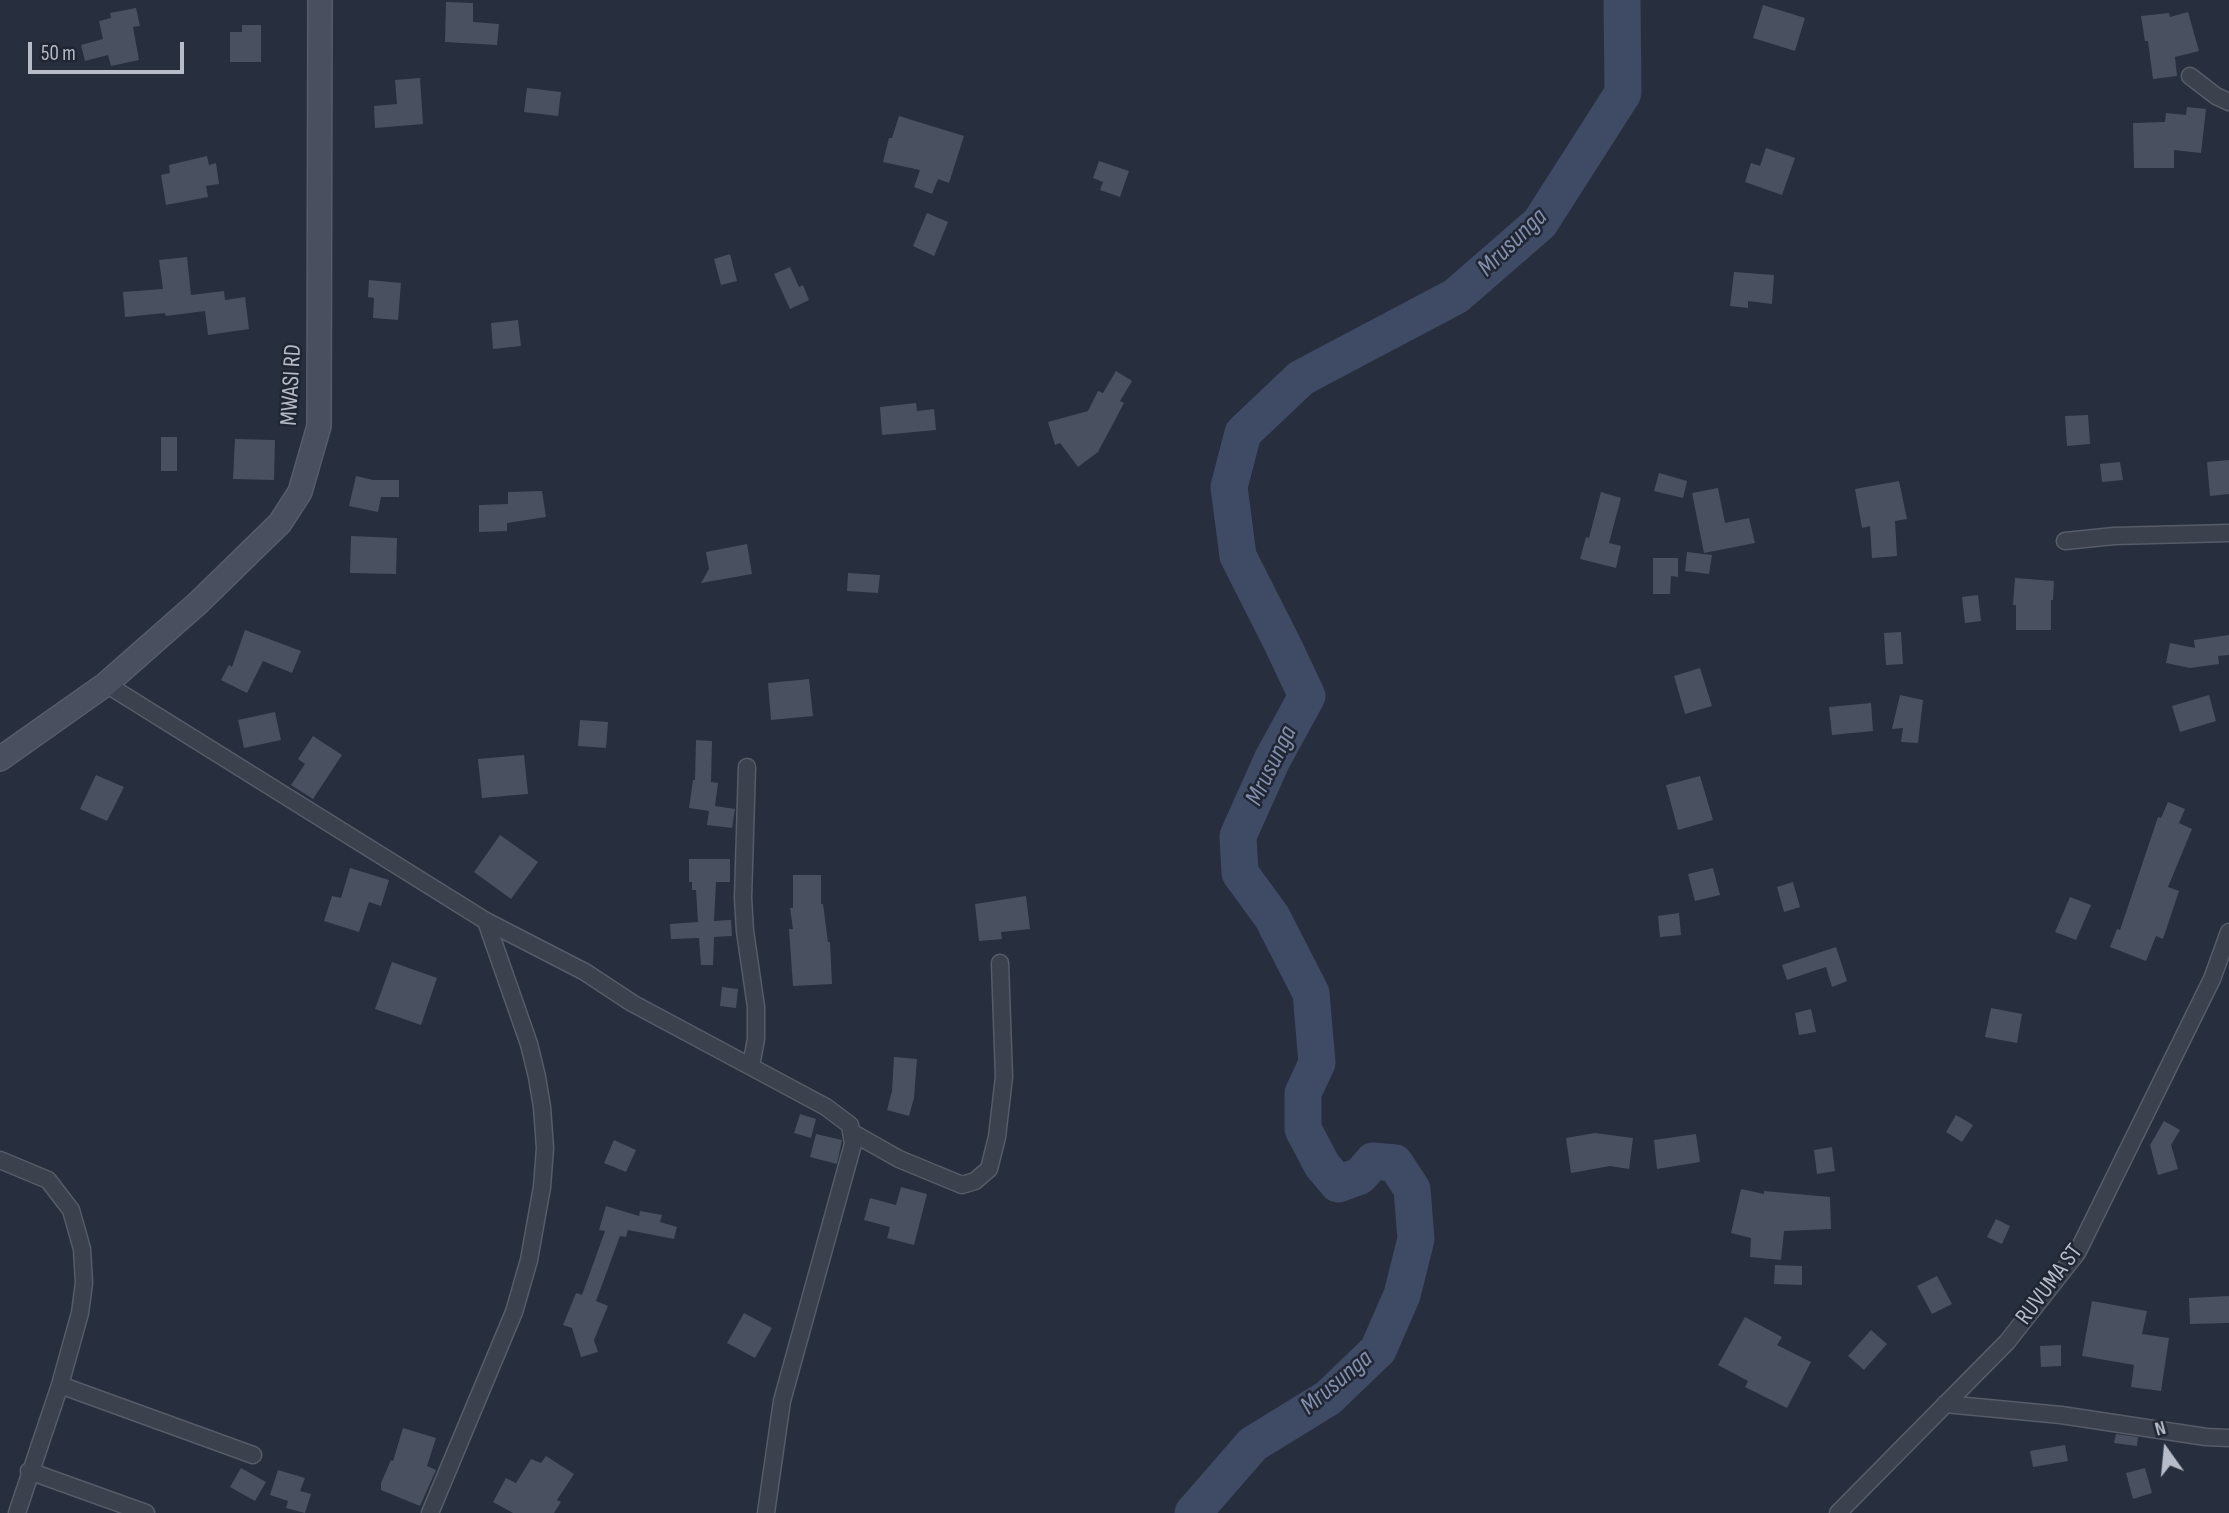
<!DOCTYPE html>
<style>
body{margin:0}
#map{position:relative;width:2229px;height:1513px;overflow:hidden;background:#272e3d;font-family:"Sofia Sans Condensed",sans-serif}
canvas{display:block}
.north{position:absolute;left:2131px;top:1415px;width:70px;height:70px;-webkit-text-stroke:5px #202633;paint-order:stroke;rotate:345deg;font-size:19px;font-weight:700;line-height:28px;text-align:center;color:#b7bcc8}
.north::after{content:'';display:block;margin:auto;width:24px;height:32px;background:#b7bcc8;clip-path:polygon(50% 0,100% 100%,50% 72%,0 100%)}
.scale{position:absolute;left:28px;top:42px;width:156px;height:32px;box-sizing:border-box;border:4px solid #b7bcc8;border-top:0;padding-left:9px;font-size:21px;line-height:24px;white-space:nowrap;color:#b7bcc8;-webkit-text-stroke:5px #202633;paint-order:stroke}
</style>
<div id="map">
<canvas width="2229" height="1513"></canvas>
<div class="north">N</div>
<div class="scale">50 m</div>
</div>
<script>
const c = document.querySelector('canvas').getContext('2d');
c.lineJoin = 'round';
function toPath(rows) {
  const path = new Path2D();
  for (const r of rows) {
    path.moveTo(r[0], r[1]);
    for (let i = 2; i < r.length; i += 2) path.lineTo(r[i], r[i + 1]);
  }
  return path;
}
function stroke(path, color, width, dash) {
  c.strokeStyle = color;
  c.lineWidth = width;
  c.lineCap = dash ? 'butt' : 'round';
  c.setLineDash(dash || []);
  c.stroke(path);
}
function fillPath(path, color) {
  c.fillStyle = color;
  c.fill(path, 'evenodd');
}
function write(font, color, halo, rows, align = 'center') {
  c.font = font + ' "Sofia Sans Condensed",sans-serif';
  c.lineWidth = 5;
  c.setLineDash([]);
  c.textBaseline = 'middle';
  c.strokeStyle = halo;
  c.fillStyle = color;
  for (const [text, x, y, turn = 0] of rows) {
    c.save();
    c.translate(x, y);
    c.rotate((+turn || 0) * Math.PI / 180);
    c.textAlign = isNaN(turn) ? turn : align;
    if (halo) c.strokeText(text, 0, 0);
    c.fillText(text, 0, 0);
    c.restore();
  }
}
const river = toPath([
 [1193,1513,1253,1444,1328,1398,1378,1350,1402,1295,1416,1239,1412,1189,1395,1163,1373,1161,1360,1176,1338,1184,1322,1165,1303,1129,1303,1093,1317,1063,1311,993,1272,917,1240,873,1238,836,1272,760,1307,696,1283,645,1238,556,1229,487,1243,433,1301,378,1456,296,1540,223,1623,93,1622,0]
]);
const building = toPath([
 [446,2,473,3,473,22,499,24,497,45,445,42],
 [1763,5,1805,18,1795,51,1753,38],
 [136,8,140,26,133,27,139,60,111,66,108,55,85,61,81,45,103,39,99,21,111,18,110,13],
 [2188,12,2199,51,2175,57,2177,76,2153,79,2148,41,2145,41,2141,16,2169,13,2170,17],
 [242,25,261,25,261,62,230,62,230,32,242,32],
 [420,78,423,124,375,128,374,106,397,104,395,80],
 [527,88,561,92,558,116,524,112],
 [2187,107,2206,109,2201,153,2174,150,2174,168,2134,168,2133,123,2165,122,2166,113,2186,115],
 [899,116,964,136,949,183,938,179,932,194,914,187,920,170,883,162,889,138,892,138],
 [1766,148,1795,158,1782,195,1745,182,1751,163,1760,166],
 [207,156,209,165,216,163,219,184,206,186,208,197,166,205,161,175,170,173,169,165],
 [1099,161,1129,171,1120,197,1100,190,1103,182,1093,178],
 [927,213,948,222,934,256,913,246],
 [730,254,737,281,721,285,714,259],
 [187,257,191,295,224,291,225,300,245,297,249,329,208,335,205,311,166,316,165,313,125,317,123,292,163,289,159,260],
 [790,267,799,287,803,285,809,300,790,309,774,274],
 [1734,272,1774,275,1772,304,1748,301,1748,308,1730,306],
 [369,280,401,283,398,320,373,318,374,298,368,297],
 [518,320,521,346,493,349,491,323],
 [1116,371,1132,381,1120,401,1124,403,1098,452,1078,467,1060,443,1055,445,1048,422,1088,411,1098,391,1103,393],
 [916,403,917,411,934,409,936,430,882,435,880,407],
 [2088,415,2090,444,2067,446,2065,416],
 [161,437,177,437,177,471,161,471],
 [235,439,275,440,274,480,233,479],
 [2229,460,2229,494,2210,496,2207,462],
 [2120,462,2123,480,2102,482,2100,464],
 [1659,473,1687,481,1683,498,1654,491],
 [356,476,373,480,399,480,399,497,381,497,378,512,349,506],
 [1899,481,1907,519,1895,521,1897,556,1872,558,1870,526,1862,528,1855,489],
 [1718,488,1725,523,1749,518,1755,543,1704,553,1692,493],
 [542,491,546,517,507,523,507,531,479,532,479,505,508,504,508,492],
 [1601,492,1621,498,1609,543,1621,546,1616,568,1580,559,1586,537,1589,538],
 [351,536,397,538,396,574,350,573],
 [747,544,752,574,701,583,709,569,706,552],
 [1687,552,1712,555,1709,574,1685,571],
 [1653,558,1678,558,1678,577,1671,576,1670,594,1653,594],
 [848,573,880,575,878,593,847,591],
 [2015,578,2054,581,2053,600,2051,600,2051,630,2016,630,2016,605,2013,605],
 [1978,595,1981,621,1965,623,1962,597],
 [245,630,301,651,292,673,263,661,247,693,221,680,229,665,232,667],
 [1901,632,1903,664,1886,665,1884,633],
 [2229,635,2229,655,2218,656,2219,664,2190,668,2166,663,2170,643,2195,648,2194,640],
 [1700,668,1712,706,1685,714,1674,676],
 [809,679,813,716,771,720,768,683],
 [1900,695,1923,700,1918,743,1901,742,1903,728,1892,729],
 [2209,695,2216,721,2180,732,2172,706],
 [1871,703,1873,731,1832,735,1829,707],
 [275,712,281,740,244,748,238,720],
 [580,720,608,722,606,748,578,746],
 [313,736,342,755,313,799,291,785,305,764,298,759],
 [696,740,712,741,711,782,718,783,715,806,735,809,732,828,707,825,709,811,689,808,693,780,695,780],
 [524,755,528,794,482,798,478,759],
 [96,775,124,787,107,821,80,809],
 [1700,776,1713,820,1678,830,1666,785],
 [2168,802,2185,809,2179,823,2192,829,2168,887,2179,891,2163,939,2156,936,2146,961,2110,947,2117,929,2120,930,2158,817,2161,818],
 [500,835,538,862,511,899,474,872],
 [689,859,730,859,730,882,716,882,714,921,731,920,732,936,714,937,713,965,701,965,699,938,671,939,670,924,698,922,696,890,692,890,692,882,689,882],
 [350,868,389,880,381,906,369,902,359,932,324,921,332,896,341,898],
 [1713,868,1720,895,1695,901,1688,874],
 [793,875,821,875,821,904,823,904,828,942,830,942,832,984,793,986,789,929,793,929,790,908,793,908],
 [1793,882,1800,907,1784,912,1777,887],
 [1026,896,1030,929,1001,932,1002,939,979,941,975,904],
 [2070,897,2091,905,2076,940,2055,932],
 [1679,913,1681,935,1660,937,1658,916],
 [1836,947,1847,981,1832,987,1826,967,1787,980,1782,965],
 [392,962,437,978,421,1025,375,1009],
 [722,987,738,989,736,1008,720,1006],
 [1991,1008,2022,1014,2017,1043,1985,1037],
 [1811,1009,1816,1032,1799,1035,1795,1013],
 [894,1057,917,1059,914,1098,909,1116,887,1110,892,1091],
 [800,1114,816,1119,811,1138,794,1133],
 [1956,1115,1973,1125,1962,1142,1946,1132],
 [2164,1121,2180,1130,2171,1145,2178,1169,2158,1175,2150,1145],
 [1595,1133,1633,1138,1629,1169,1610,1166,1571,1173,1566,1138],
 [816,1134,842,1140,837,1164,810,1157],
 [1696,1134,1700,1162,1657,1169,1654,1140],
 [614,1140,636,1150,626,1172,604,1163],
 [1832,1147,1835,1171,1817,1174,1814,1150],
 [901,1187,927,1194,914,1245,887,1238,890,1227,864,1220,870,1198,896,1205],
 [1741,1189,1764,1194,1764,1191,1830,1197,1831,1229,1784,1231,1781,1260,1750,1257,1751,1238,1731,1233],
 [606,1206,639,1216,640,1211,662,1215,660,1222,677,1227,674,1239,628,1230,626,1237,620,1236,596,1301,608,1306,594,1340,598,1352,581,1357,572,1328,563,1325,576,1293,582,1295,605,1231,599,1230],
 [1996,1219,2010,1226,2002,1244,1987,1237],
 [1775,1265,1802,1266,1802,1285,1774,1284],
 [1937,1276,1952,1304,1932,1314,1917,1286],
 [2229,1296,2229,1323,2190,1324,2189,1298],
 [2092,1301,2147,1311,2142,1334,2169,1338,2161,1391,2131,1387,2134,1365,2082,1356],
 [744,1313,772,1328,755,1358,727,1343],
 [1745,1317,1782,1337,1777,1345,1811,1362,1787,1408,1745,1387,1748,1381,1718,1365],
 [1871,1330,1887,1344,1864,1370,1848,1356],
 [2061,1345,2061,1366,2041,1367,2040,1346],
 [403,1428,436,1438,427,1466,436,1470,420,1506,381,1490,381,1483,391,1460,393,1461],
 [2116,1434,2138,1437,2137,1446,2114,1443],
 [2065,1445,2068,1461,2033,1467,2030,1451],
 [546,1456,574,1474,557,1500,561,1502,554,1513,513,1513,493,1502,506,1478,516,1483,531,1459,541,1463],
 [241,1468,266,1482,255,1501,230,1487],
 [2145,1468,2152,1493,2133,1499,2126,1473],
 [278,1470,305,1478,300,1491,311,1494,305,1513,286,1508,288,1501,270,1495]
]);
const street = toPath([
 [2190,76,2216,96,2229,102],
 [2065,541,2114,536,2229,533],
 [106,684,486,921,585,972,632,1003,826,1107,850,1125,853,1144,782,1401,766,1513],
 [747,767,743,898,745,931,756,1007,756,1039,751,1066],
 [853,1133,899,1159,962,1185,975,1181,989,1169,997,1137,1004,1077,1000,963],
 [0,1160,48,1180,71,1210,82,1249,84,1283,80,1313,60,1385,17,1513],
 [60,1385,253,1455],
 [1945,1404,2061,1415,2206,1437,2229,1438],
 [29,1471,146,1513],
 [430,1513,514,1312,529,1260,542,1187,545,1148,542,1107,537,1077,529,1044,486,921],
 [1838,1513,2007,1342,2077,1253,2212,979,2229,932]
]);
const secondary = toPath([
 [0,759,106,684,198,603,280,523,300,492,319,426,320,0]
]);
const streetNames = [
 ["MWASI RD",292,385,-87],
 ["RUVUMA ST",2050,1285,-53]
];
const waterNames = [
 ["Mrusunga",1513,243,-44],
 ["Mrusunga",1272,766,-64],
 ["Mrusunga",1337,1383,-40]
];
stroke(river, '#3f4a64', 37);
fillPath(building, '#495161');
stroke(street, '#565c68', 19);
stroke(secondary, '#565c68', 26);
stroke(street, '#3b414d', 16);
stroke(secondary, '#4a4f60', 23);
write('24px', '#b7bcc8', '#202633', streetNames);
write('italic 26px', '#828fad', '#202633', waterNames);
</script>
